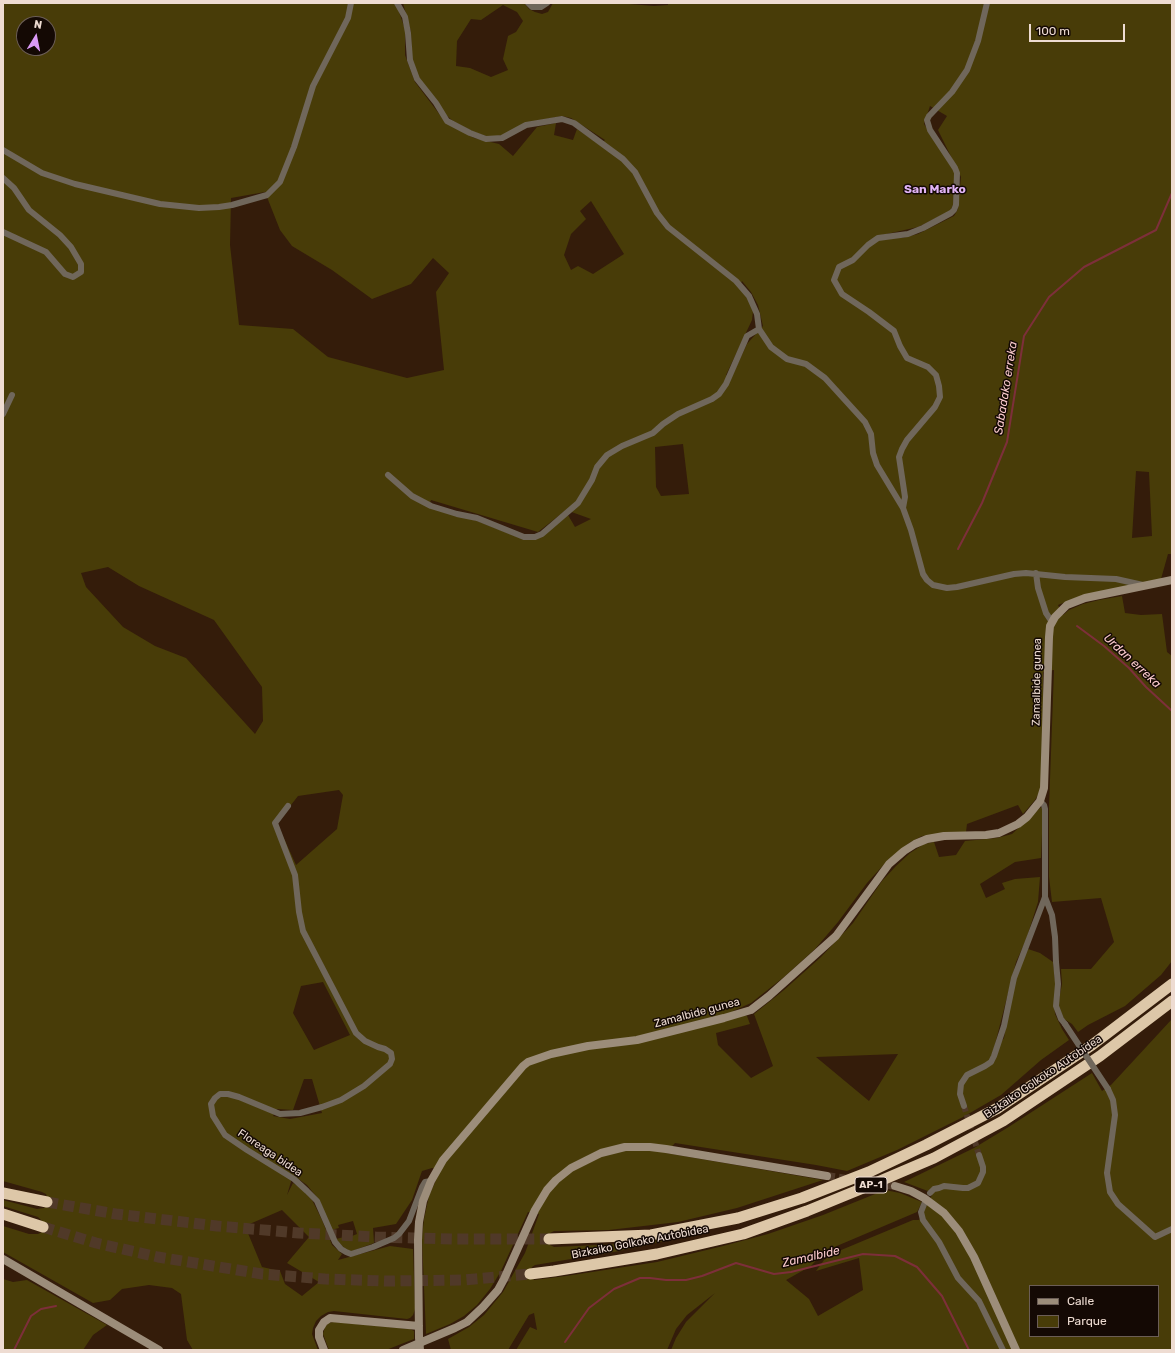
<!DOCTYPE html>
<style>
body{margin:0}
#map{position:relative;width:1175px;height:1353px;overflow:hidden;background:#341c0a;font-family:Rubik,sans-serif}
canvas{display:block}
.frame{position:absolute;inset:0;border:4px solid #eedcd2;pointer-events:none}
.legend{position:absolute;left:1029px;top:1285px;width:130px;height:52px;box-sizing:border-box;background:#140904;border:1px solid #6b5d56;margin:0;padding:5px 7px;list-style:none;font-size:12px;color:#eedcd2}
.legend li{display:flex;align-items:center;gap:8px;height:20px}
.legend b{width:20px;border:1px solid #6b5d56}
.north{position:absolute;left:16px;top:16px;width:40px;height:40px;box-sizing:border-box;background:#140904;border:1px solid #6b5d56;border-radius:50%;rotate:10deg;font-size:11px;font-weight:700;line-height:16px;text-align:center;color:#eedcd2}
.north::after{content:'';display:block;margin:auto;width:14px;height:18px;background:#da9af6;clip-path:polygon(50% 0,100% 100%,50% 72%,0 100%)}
.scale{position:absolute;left:1029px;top:24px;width:96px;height:18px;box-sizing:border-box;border:2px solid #eedcd2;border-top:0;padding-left:5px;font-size:12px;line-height:14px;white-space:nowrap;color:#eedcd2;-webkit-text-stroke:3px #140904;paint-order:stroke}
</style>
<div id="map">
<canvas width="1175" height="1353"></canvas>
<div class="frame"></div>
<ul class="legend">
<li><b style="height:5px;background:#9c8d7a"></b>Calle</li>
<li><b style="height:11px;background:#483c08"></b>Parque</li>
</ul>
<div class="north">N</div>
<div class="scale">100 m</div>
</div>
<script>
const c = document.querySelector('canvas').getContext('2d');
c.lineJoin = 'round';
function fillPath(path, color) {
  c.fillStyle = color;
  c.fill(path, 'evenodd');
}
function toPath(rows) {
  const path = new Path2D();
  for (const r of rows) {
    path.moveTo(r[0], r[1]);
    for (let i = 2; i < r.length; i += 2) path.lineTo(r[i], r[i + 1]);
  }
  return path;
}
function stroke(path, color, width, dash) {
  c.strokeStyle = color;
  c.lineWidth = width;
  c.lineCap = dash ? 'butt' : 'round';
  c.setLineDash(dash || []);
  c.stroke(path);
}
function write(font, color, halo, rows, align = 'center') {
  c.font = font + ' Rubik,sans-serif';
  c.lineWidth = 3;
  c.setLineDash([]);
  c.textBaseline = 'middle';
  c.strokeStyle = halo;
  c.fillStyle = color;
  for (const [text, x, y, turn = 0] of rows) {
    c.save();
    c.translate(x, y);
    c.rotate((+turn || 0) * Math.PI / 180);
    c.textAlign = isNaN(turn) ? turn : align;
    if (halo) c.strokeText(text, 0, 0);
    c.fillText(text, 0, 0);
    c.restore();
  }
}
const green = toPath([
 [3,3,394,3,398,9,405,29,405,55,415,82,443,119,449,124,474,138,499,144,513,156,537,127,556,123,554,135,573,140,577,129,600,145,605,140,571,118,562,116,526,123,507,134,497,136,486,136,474,132,453,121,446,115,419,78,412,60,411,32,403,3,524,3,529,9,535,12,542,14,548,12,553,3,617,3,654,6,668,5,668,3,1172,3,1172,554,1168,554,1161,579,1081,596,1058,605,1063,615,1069,610,1083,604,1099,600,1122,596,1125,613,1141,615,1162,614,1167,652,1172,656,1172,961,1161,975,1125,1006,1088,1025,1078,1032,1072,1024,1064,1019,1058,1005,1062,984,1061,969,1091,969,1114,942,1101,898,1052,902,1049,877,1049,807,1054,670,1043,672,1043,714,1041,789,1035,800,1023,814,1018,805,967,824,966,832,922,836,909,843,888,860,867,883,838,922,815,949,784,977,751,1003,733,1011,747,1016,750,1024,716,1033,718,1045,751,1078,773,1066,754,1014,784,990,821,957,853,923,882,881,896,866,910,853,924,844,934,842,939,857,956,855,965,841,997,838,1012,834,1041,807,1043,810,1041,858,1015,862,980,884,986,898,1005,889,1002,883,1015,879,1040,877,1038,902,1026,940,1016,962,993,1052,1004,1038,1011,997,1018,971,1028,949,1040,953,1053,962,1056,989,1054,998,1055,1014,1062,1029,1069,1040,1041,1060,1001,1095,963,1117,897,1150,847,1171,816,1165,675,1143,666,1153,823,1180,737,1208,678,1222,609,1230,554,1231,550,1233,548,1241,550,1245,554,1247,621,1244,696,1234,619,1251,535,1265,532,1267,530,1272,531,1276,534,1280,566,1276,657,1262,723,1246,768,1234,823,1215,885,1190,900,1193,922,1202,917,1212,825,1251,811,1266,786,1280,809,1299,818,1316,863,1290,859,1258,816,1271,824,1260,834,1253,913,1220,919,1220,933,1193,904,1182,974,1148,1007,1128,1092,1073,1102,1091,1111,1085,1172,1019,1172,1350,671,1350,676,1338,686,1322,715,1293,687,1315,676,1329,667,1350,516,1350,530,1327,537,1330,534,1313,529,1315,508,1350,451,1350,448,1339,469,1327,484,1315,503,1292,525,1253,539,1214,528,1212,501,1271,490,1289,477,1305,464,1316,450,1324,426,1334,422,1239,424,1219,429,1196,441,1169,432,1168,422,1171,412,1200,396,1224,373,1228,374,1243,352,1251,346,1250,336,1239,344,1237,347,1238,357,1234,353,1221,338,1225,339,1228,335,1229,332,1232,320,1201,307,1185,293,1175,287,1195,293,1183,301,1188,312,1200,322,1220,332,1245,342,1254,338,1260,390,1246,413,1249,415,1309,413,1315,410,1318,407,1319,334,1311,328,1312,321,1316,316,1321,313,1328,312,1334,318,1350,193,1350,187,1340,181,1294,172,1288,149,1285,122,1289,110,1300,93,1303,3,1252,3,1226,29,1234,38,1234,42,1232,44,1225,42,1221,38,1217,3,1206,3,1200,37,1209,44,1208,47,1206,48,1200,46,1194,42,1192,3,1181],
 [503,5,517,12,523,21,516,32,508,36,503,59,508,70,491,77,470,68,456,66,457,41,471,19,481,20],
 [24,24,48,24,48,48,24,48],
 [930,106,947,116,938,130,961,177,958,209,954,216,918,234,902,238,882,235,918,227,950,211,953,205,955,172,924,124],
 [265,192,280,230,292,246,332,270,372,299,411,284,433,258,449,273,436,292,444,370,407,378,328,357,293,329,239,325,230,245,231,198],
 [591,201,624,254,593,274,578,266,571,270,564,255,571,234,586,219,580,211],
 [742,281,751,292,758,305,763,326,747,344,731,378,726,375,752,320,753,311,748,298,739,287],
 [683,444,689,494,661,496,656,487,655,447],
 [1136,471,1149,472,1152,536,1132,538],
 [431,500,538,532,566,510,591,519,575,527,568,515,541,537,530,540,520,538,477,521,428,507],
 [108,567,139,586,214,620,262,687,263,721,255,734,186,658,155,646,123,627,86,587,81,573],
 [339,790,343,795,337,829,296,865,277,823,298,796],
 [323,982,350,1035,314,1050,293,1013,301,986],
 [898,1054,869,1101,816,1057],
 [304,1079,312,1079,322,1113,290,1119,273,1116,277,1109,293,1110],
 [282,1210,309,1237,287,1263,319,1282,302,1296,285,1284,280,1271,262,1267,245,1226],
 [1030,1286,1158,1286,1158,1336,1030,1336],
 [3,1279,13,1282,27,1280,107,1325,93,1335,83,1350,3,1350],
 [334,1322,410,1329,414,1331,414,1339,386,1350,329,1350,323,1334,325,1327,328,1323]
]);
const stream = toPath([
 [958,549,982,503,1007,442,1024,336,1049,297,1084,267,1156,230,1172,193],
 [1077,626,1104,646,1129,668,1146,687,1172,711],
 [565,1342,589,1308,614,1289,640,1278,650,1278,666,1280,686,1280,702,1276,736,1263,774,1274,791,1272,863,1254,895,1256,917,1267,942,1296,969,1350],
 [14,1350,31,1316,41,1309,56,1306]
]);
const streetTunnel = toPath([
 [964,1106,979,1155]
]);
const secondaryTunnel = toPath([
 [827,1176,895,1186]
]);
const highwayTunnel = toPath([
 [47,1202,116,1214,217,1226,299,1233,376,1237,452,1239,549,1239],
 [43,1227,96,1243,158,1257,262,1274,325,1279,386,1281,464,1280,530,1274]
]);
const street = toPath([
 [397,3,405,17,408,33,410,60,417,79,436,103,447,121,470,133,486,139,502,138,526,125,562,119,574,123,623,159,635,172,657,213,668,227,736,281,749,296,757,314,759,329,771,347,787,359,806,364,825,378,865,422,871,434,873,453,877,465,903,508,911,530,923,574,927,580,933,585,947,588,957,587,1014,574,1026,573,1065,577,1116,579,1143,585],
 [528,3,532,7,541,7,547,3],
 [3,150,42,173,75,184,160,204,199,208,219,207,232,205,267,195,280,182,294,147,313,86,348,18,351,3],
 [3,178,14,188,29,210,60,235,71,247,81,264,81,272,73,277,65,274,46,252,3,232],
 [3,414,12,395],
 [388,475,412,496,431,506,457,514,477,518,524,537,535,537,542,534,578,503,592,480,597,467,607,455,622,446,653,433,663,424,678,414,712,399,719,394,726,384,747,336,759,329],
 [903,508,905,497,899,457,902,449,907,440,935,407,940,397,939,386,936,375,928,367,907,358,900,346,894,331,869,312,842,294,834,280,839,267,853,260,868,245,878,238,908,234,923,228,951,213,954,210,956,205,957,173,955,168,930,130,927,120,929,116,952,92,967,70,978,41,987,3],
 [1036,573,1038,588,1046,613,1052,622],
 [288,806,275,823,295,875,299,912,303,931,356,1033,365,1041,378,1047,385,1049,391,1053,392,1059,390,1064,364,1086,341,1100,322,1107,300,1113,280,1114,239,1097,228,1094,220,1094,215,1098,211,1104,213,1116,225,1135,247,1150,294,1179,307,1191,317,1201,335,1242,341,1249,346,1252,351,1254,373,1247,394,1238,399,1234,409,1221,422,1187,425,1182,431,1181],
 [1045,897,1052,915,1055,937,1056,962,1058,984,1056,1006,1061,1019,1065,1024],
 [1108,1089,1113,1100,1115,1115,1107,1173,1110,1192,1118,1204,1155,1237,1172,1229],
 [964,1106,960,1094,961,1084,967,1075,985,1066,991,1062,994,1056,1004,1026,1014,978,1045,897,1045,809,1044,805,1040,801],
 [930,1193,934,1189,939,1188,944,1186,963,1188,968,1188,978,1183,983,1172,983,1167,979,1155],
 [925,1202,921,1212,923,1220,939,1242,958,1278,979,1301,1003,1350]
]);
const secondary = toPath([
 [895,1186,911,1191,924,1198,944,1213,959,1231,974,1257,1016,1350],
 [3,1259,159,1350],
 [419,1337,418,1240,419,1222,423,1201,431,1181,443,1160,523,1066,528,1062,551,1054,588,1046,637,1040,724,1018,751,1010,769,996,836,936,878,879,889,864,904,851,915,844,927,839,944,836,986,835,999,833,1018,824,1027,817,1040,801,1044,788,1049,637,1050,626,1055,617,1067,605,1085,598,1172,580],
 [324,1350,319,1337,319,1330,324,1322,330,1318,419,1326],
 [403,1350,455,1328,467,1322,483,1307,498,1290,504,1279,535,1210,547,1190,556,1180,571,1168,601,1153,625,1147,650,1147,666,1149,827,1176]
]);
const highway = toPath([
 [3,1193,47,1202],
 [3,1214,43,1227],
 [549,1239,651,1235,738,1218,802,1198,869,1172,926,1145,998,1108,1092,1045,1172,984],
 [530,1274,554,1271,657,1254,743,1234,807,1211,873,1184,934,1158,1003,1121,1100,1056,1172,1001]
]);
const streetBridge = toPath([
 [1065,1024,1108,1089]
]);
const secondaryBridge = toPath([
 [419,1337,420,1350]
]);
const shields = [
 [871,1185,32]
];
const shieldNames = [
 ["AP-1",871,1185]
];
const streetNames = [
 ["Zamalbide gunea",1037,682,-89],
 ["Zamalbide gunea",697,1013,-15],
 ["Bizkaiko Golkoko Autobidea",1043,1077,-34],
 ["Floreaga bidea",270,1153,34],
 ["Bizkaiko Golkoko Autobidea",640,1242,-11]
];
const neighbourhoodNames = [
 ["San Marko",935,190]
];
const waterNames = [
 ["Sabadako erreka",1006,388,-81],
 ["Urdan erreka",1132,661,43],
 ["Zamalbide",811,1257,-13]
];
fillPath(green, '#483c08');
stroke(stream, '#7d2f3a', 2);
stroke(streetTunnel, '#503928', 6, [6, 3]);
stroke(secondaryTunnel, '#503928', 8, [8, 4]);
stroke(highwayTunnel, '#503928', 11, [11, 5.5]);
stroke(street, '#70675b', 6);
stroke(secondary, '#9c8d7a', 8);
stroke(highway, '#ddc7a8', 11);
stroke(streetBridge, '#70675b', 6);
stroke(secondaryBridge, '#9c8d7a', 8);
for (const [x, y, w] of shields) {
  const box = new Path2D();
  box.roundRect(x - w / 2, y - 8, w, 16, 3);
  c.fillStyle = '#140904';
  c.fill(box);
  stroke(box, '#eedcd2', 1);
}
write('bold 10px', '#eedcd2', null, shieldNames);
write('11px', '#eedcd2', '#140904', streetNames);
write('bold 12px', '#e1b4f5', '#140904', neighbourhoodNames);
write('italic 12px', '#f9c9cb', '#140904', waterNames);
</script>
